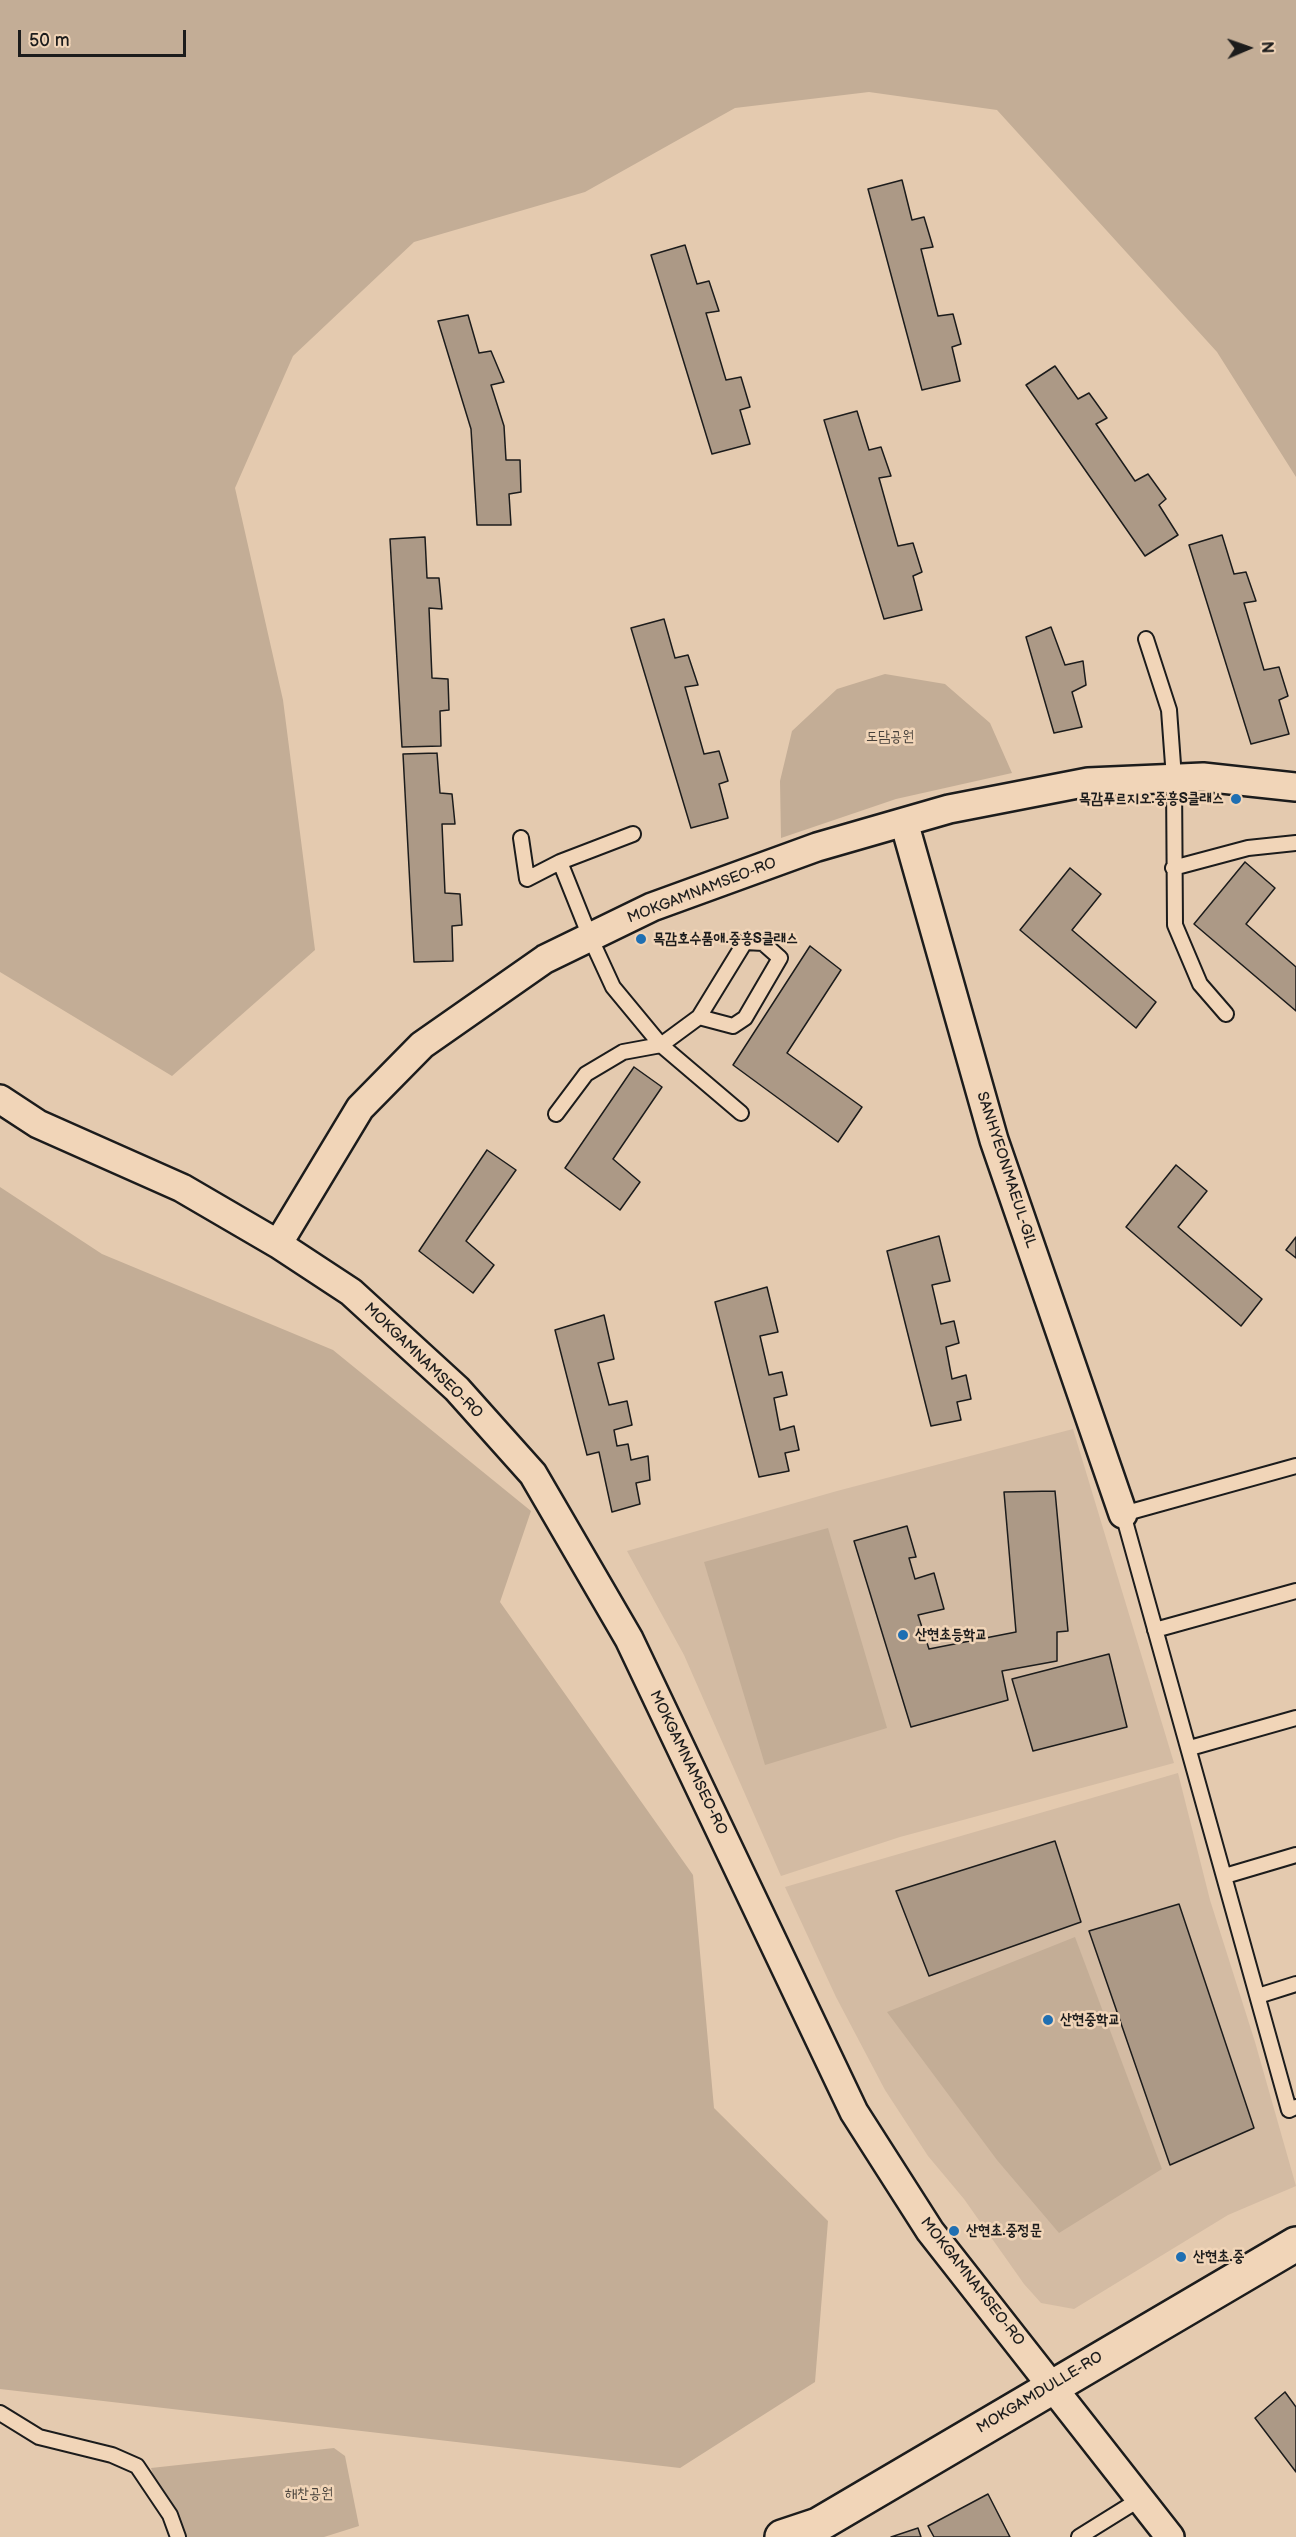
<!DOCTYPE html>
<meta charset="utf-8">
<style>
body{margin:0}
#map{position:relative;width:1296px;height:2537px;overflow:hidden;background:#e4caaf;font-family:"Balsamiq Sans",sans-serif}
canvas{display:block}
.north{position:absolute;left:1218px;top:18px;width:60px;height:60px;-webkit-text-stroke:4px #f1d5b8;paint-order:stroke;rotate:88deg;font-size:16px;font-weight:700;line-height:24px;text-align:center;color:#1c1c1c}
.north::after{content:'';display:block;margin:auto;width:21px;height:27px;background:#1c1c1c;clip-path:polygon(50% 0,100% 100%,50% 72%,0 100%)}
.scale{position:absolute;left:18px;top:30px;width:168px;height:27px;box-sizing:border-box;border:3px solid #1c1c1c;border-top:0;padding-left:8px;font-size:18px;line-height:21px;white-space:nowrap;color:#1c1c1c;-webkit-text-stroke:4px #f1d5b8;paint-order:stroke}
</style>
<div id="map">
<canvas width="1296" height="2537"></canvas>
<div class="north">N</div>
<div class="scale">50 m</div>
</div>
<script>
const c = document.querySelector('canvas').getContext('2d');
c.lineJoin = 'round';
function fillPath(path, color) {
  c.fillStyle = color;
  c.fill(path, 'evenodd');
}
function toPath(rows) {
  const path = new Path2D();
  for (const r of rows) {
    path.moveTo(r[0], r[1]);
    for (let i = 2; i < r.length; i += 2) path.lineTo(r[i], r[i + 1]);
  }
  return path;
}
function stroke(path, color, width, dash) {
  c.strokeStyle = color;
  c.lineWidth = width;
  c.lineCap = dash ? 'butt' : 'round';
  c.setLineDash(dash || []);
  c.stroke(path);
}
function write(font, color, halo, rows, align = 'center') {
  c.font = font + ' "Balsamiq Sans","Poor Story",sans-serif';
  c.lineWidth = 5;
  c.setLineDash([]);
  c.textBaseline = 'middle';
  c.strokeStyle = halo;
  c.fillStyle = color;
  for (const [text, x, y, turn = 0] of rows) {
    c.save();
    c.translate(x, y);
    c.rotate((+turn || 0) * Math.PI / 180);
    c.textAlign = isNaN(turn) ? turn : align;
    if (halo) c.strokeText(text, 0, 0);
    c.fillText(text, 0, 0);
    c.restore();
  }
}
const built = toPath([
 [1073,1429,1174,1763,900,1837,781,1876,684,1655,627,1551,837,1491],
 [1178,1773,1210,1900,1255,2042,1296,2186,1228,2215,1074,2309,1041,2303,1024,2284,964,2199,928,2156,885,2090,836,1997,785,1887]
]);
const green = toPath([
 [0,0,1296,0,1296,477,1217,352,997,110,869,92,735,108,585,192,414,242,293,356,235,488,283,700,315,950,172,1076,0,972],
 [885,674,945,684,990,723,1012,773,896,799,781,838,780,781,792,731,837,689],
 [0,1187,102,1254,333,1350,531,1511,500,1602,693,1875,714,2108,828,2221,815,2382,680,2468,0,2389],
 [828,1528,887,1728,765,1765,704,1562],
 [1075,1937,1162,2169,1059,2233,997,2160,887,2012],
 [334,2448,345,2456,359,2526,324,2537,174,2537,151,2468]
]);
const building = toPath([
 [902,180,912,220,924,217,933,247,921,249,938,316,953,314,961,344,952,347,960,381,922,390,868,189,902,180],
 [685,245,697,284,709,281,719,311,706,313,726,380,741,377,750,407,740,410,750,444,712,454,651,255,685,245],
 [468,315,479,353,491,351,504,382,491,385,504,426,506,460,520,460,521,492,509,494,511,525,477,525,471,429,438,321,468,315],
 [1055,366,1078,399,1089,393,1107,418,1096,424,1135,481,1148,474,1166,499,1159,505,1178,535,1145,556,1026,385,1055,366],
 [857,411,869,450,881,447,891,476,879,478,898,546,913,543,922,572,913,576,922,610,884,619,824,420,857,411],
 [1222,535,1234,574,1246,572,1256,601,1244,603,1264,670,1279,667,1288,696,1279,700,1289,734,1251,744,1189,545,1222,535],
 [425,537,427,578,439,578,442,609,429,608,432,678,448,679,449,710,440,711,441,746,402,747,390,539,425,537],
 [664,619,675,658,688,655,698,685,685,687,704,754,719,751,728,781,719,784,728,818,691,828,631,628,664,619],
 [1051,627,1065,665,1083,661,1086,685,1072,692,1082,727,1054,733,1026,637,1051,627],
 [437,753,440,793,452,794,455,824,442,824,445,893,460,894,462,925,452,926,453,961,414,962,403,754,437,753],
 [1245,862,1275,888,1246,924,1296,967,1296,1011,1194,924,1245,862],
 [1070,868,1101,894,1072,930,1156,1002,1136,1028,1020,930,1070,868],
 [810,946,841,970,787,1053,862,1107,838,1142,733,1065,810,946],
 [634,1067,662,1087,613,1159,640,1182,620,1210,565,1168,634,1067],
 [487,1150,516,1170,466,1241,494,1265,473,1293,419,1251,487,1150],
 [1176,1165,1207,1191,1178,1227,1262,1299,1241,1326,1126,1227,1176,1165],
 [939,1236,950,1281,932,1285,941,1324,954,1321,959,1343,946,1347,952,1379,966,1375,971,1399,957,1402,961,1420,931,1426,887,1251,939,1236],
 [1296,1237,1296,1258,1286,1250,1296,1237],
 [767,1287,778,1332,760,1336,769,1375,782,1372,787,1395,774,1398,780,1430,794,1426,799,1450,785,1453,789,1471,759,1477,715,1302,767,1287],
 [604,1315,614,1359,598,1363,609,1405,627,1401,632,1425,614,1430,617,1446,628,1444,631,1460,648,1456,650,1480,636,1483,640,1504,612,1512,599,1452,587,1455,555,1330,604,1315],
 [1055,1491,1068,1631,1057,1632,1057,1661,1002,1671,1008,1700,911,1727,854,1541,907,1526,916,1557,909,1558,915,1579,934,1573,944,1609,918,1615,929,1649,1016,1632,1004,1492,1055,1491],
 [1109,1654,1127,1727,1033,1751,1012,1679,1109,1654],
 [1055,1841,1081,1922,929,1976,896,1891,1055,1841],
 [1179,1904,1254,2128,1170,2165,1089,1931,1179,1904],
 [1285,2392,1296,2407,1296,2472,1255,2418,1285,2392],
 [988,2494,1010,2537,934,2537,928,2526,988,2494],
 [918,2528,921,2537,891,2537,918,2528]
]);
const service = toPath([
 [1146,639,1169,710,1174,778,1175,925,1200,984,1226,1014],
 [633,834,560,862,590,937,613,987,661,1045,741,1113],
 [521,838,527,879,560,862],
 [1173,868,1248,848,1296,843],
 [556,1114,586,1074,623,1052,661,1045,699,1017,745,942,763,943,780,958,745,1018,733,1026,699,1017],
 [1296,1466,1123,1514,1289,2110,1296,2107],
 [1155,1630,1296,1591],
 [1190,1748,1296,1718],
 [1225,1876,1296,1855],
 [1258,1996,1296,1984],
 [0,2413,39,2437,112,2455,137,2466,170,2515,178,2537],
 [1079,2537,1140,2499]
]);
const minor = toPath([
 [904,822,994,1140,1123,1514],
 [0,1099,38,1124,182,1188,278,1244],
 [1170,2537,930,2231,854,2112,629,1639,533,1474,457,1389,351,1292,278,1244,360,1108,422,1045,545,959,652,907,817,847,949,809,1088,782,1203,777,1296,787]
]);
const tertiary = toPath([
 [782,2537,818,2525,1296,2244]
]);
const markers = [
 [1236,799,6,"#1f6fb2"],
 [641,939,6,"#1f6fb2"],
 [903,1635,6,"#1f6fb2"],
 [1048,2020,6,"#1f6fb2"],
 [954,2231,6,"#1f6fb2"],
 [1181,2257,6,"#1f6fb2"]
];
const parkNames = [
 ["도담공원",890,737],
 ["해찬공원",309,2494]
];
const poiNames = [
 ["목감푸르지오.중흥S클래스",1224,799,"right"],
 ["목감호수품애.중흥S클래스",653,939],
 ["산현초등학교",915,1635],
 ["산현중학교",1060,2020],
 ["산현초.중정문",966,2231],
 ["산현초.중",1193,2257]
];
const streetNames = [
 ["MOKGAMNAMSEO-RO",702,891,-21],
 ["SANHYEONMAEUL-GIL",1006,1170,72],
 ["MOKGAMNAMSEO-RO",423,1361,44],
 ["MOKGAMNAMSEO-RO",688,1763,64],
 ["MOKGAMNAMSEO-RO",972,2282,52],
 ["MOKGAMDULLE-RO",1040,2393,-31]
];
fillPath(built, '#d3bba3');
fillPath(green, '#c3ad96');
fillPath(building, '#ac9986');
stroke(building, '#1c1c1c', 1.5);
stroke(service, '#1c1c1c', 18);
stroke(minor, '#1c1c1c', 32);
stroke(tertiary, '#1c1c1c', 38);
stroke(service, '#f1d5b8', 14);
stroke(minor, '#f1d5b8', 27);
stroke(tertiary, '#f1d5b8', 33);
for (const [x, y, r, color] of markers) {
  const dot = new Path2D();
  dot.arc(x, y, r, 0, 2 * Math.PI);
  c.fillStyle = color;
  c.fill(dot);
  stroke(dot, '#f1d5b8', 2);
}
write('15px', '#46403a', '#f1d5b8', parkNames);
write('bold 15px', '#1c1c1c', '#f1d5b8', poiNames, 'left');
write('15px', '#1c1c1c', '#f1d5b8', streetNames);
</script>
